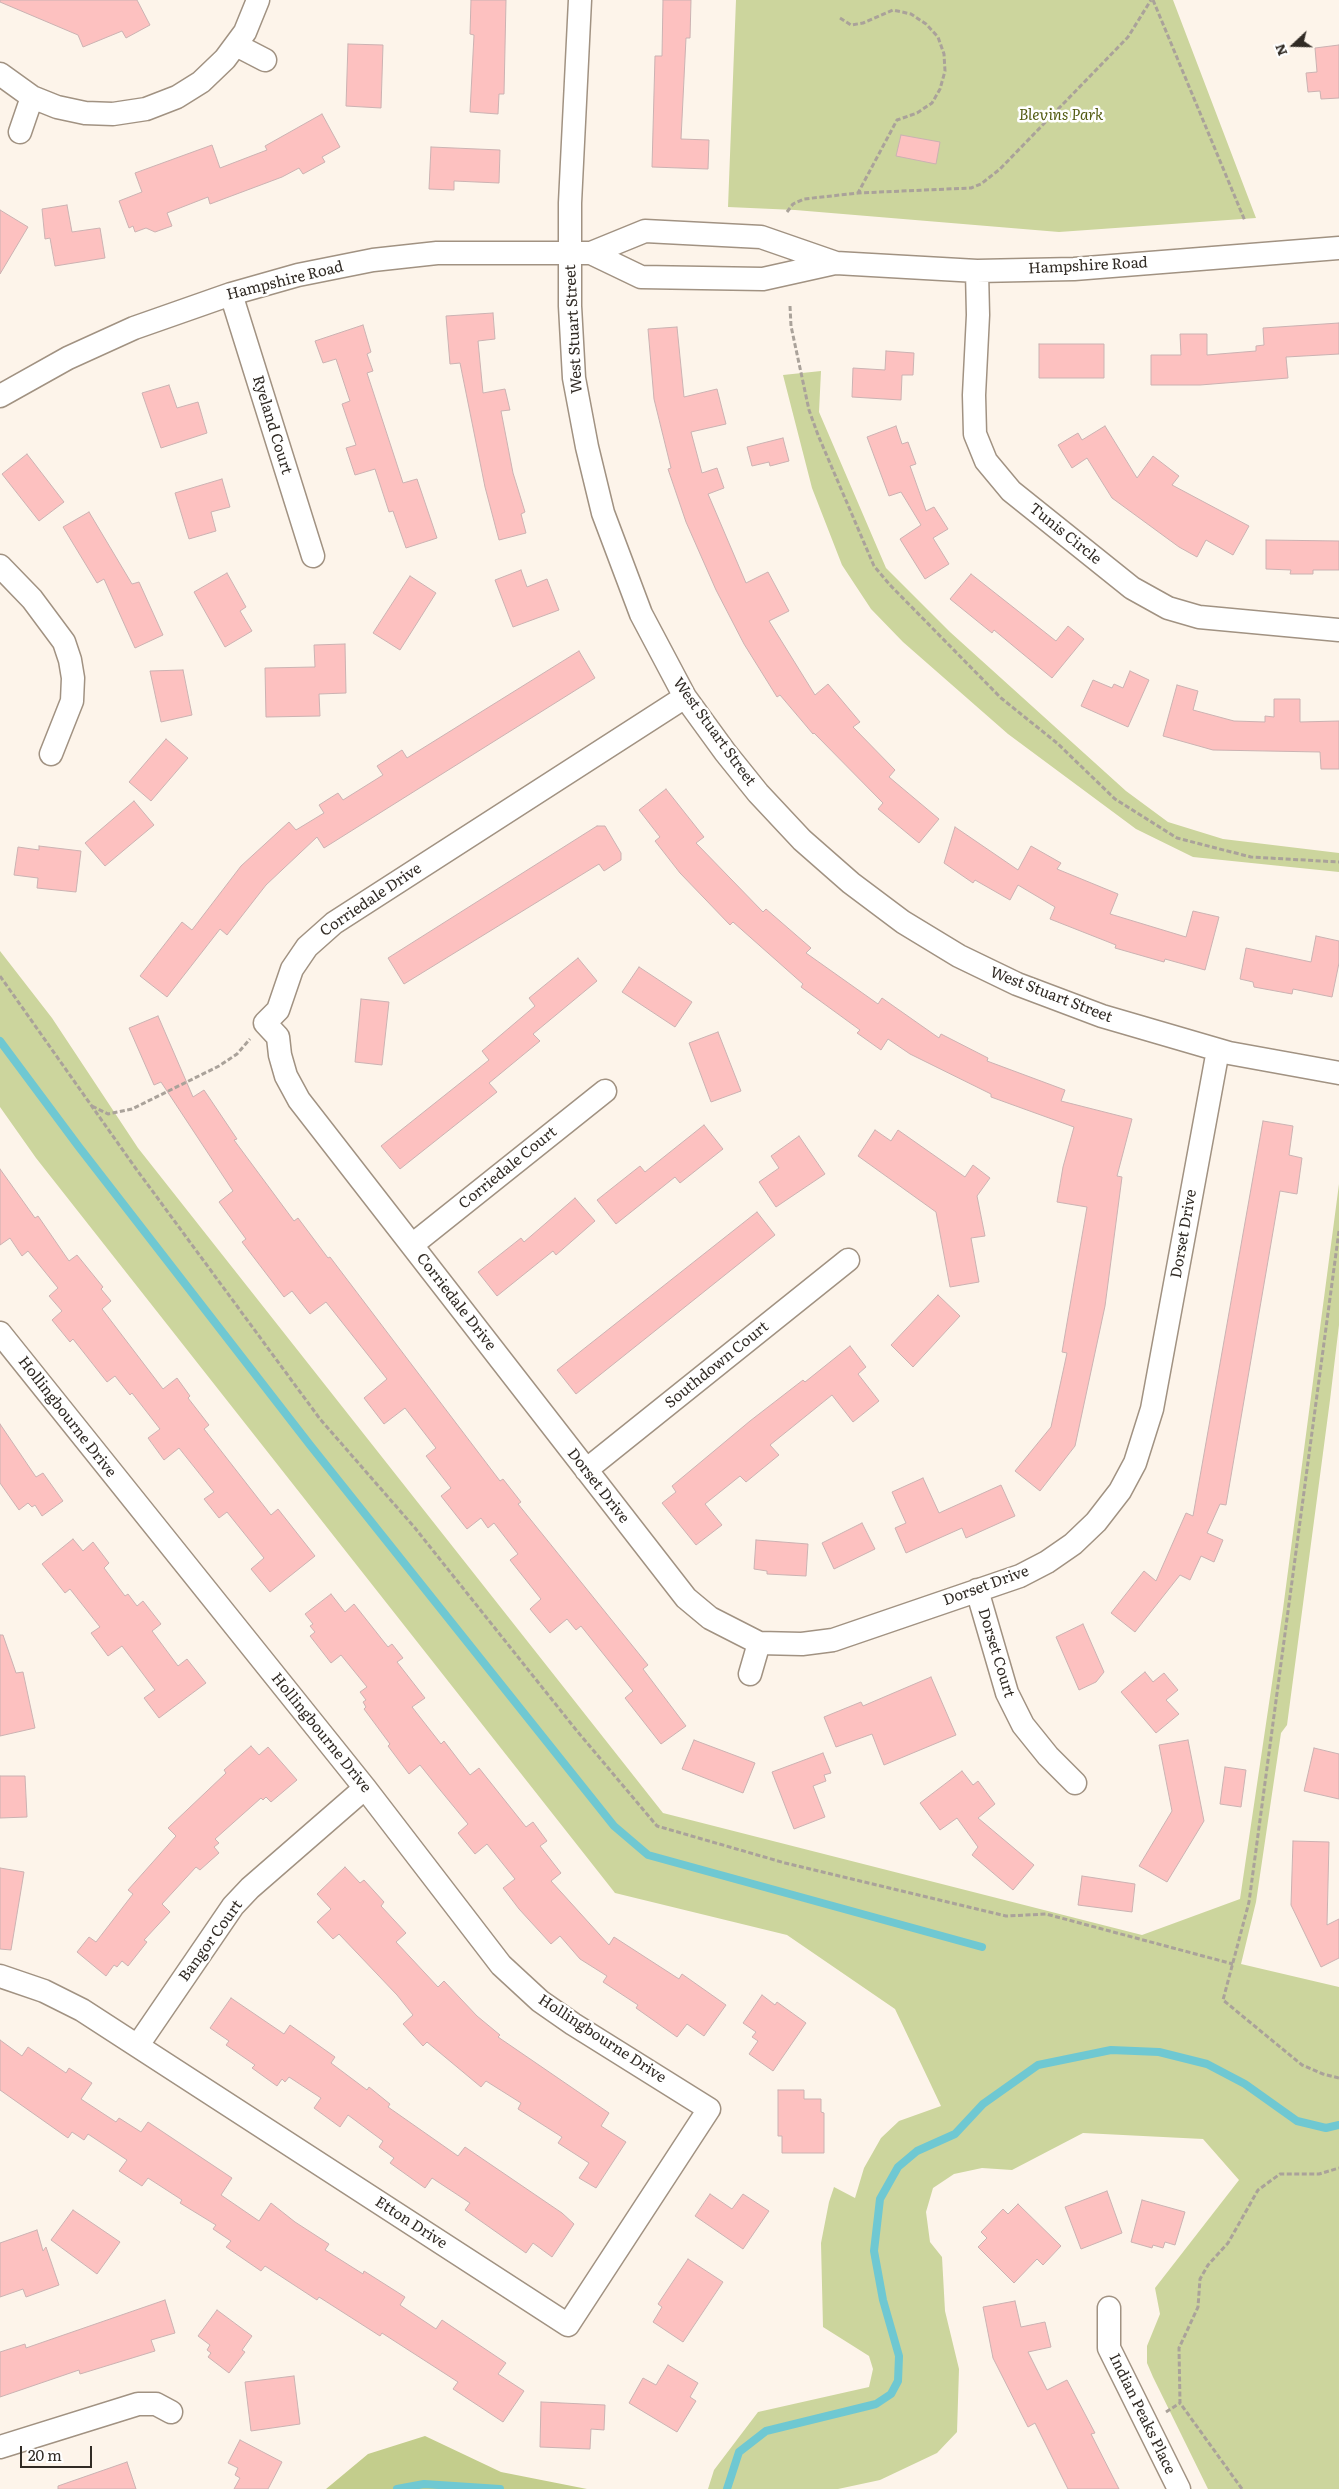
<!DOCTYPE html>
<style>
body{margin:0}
#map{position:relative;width:1339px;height:2489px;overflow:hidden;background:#fdf4ea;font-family:Literata,serif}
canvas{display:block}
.north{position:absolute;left:1269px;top:20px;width:50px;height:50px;-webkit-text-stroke:4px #fff;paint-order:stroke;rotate:249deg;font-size:14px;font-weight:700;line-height:20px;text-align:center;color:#312b25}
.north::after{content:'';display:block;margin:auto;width:18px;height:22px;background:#312b25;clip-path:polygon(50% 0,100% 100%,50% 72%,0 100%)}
.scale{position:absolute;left:20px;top:2446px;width:72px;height:22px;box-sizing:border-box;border:2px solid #312b25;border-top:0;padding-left:6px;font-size:15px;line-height:18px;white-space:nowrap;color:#312b25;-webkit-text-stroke:4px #fff;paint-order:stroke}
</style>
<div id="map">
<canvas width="1339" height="2489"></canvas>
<div class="north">N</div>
<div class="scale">20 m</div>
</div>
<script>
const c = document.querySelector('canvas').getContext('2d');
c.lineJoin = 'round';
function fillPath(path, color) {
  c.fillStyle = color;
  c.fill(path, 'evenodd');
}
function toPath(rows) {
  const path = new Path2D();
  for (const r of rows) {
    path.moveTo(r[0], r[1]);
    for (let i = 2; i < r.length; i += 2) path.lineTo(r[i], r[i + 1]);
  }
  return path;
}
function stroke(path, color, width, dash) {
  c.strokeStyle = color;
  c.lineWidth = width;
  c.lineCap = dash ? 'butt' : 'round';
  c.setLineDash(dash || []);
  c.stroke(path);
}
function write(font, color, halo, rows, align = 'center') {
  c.font = font + ' Literata,serif';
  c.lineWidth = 5;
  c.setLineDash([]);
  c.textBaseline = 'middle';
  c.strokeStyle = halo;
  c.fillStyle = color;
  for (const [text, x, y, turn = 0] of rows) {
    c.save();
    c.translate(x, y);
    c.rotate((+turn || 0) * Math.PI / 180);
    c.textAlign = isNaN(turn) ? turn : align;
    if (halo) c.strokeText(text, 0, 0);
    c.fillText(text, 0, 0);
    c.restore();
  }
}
const green = toPath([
 [736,0,1173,0,1256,218,1059,232,795,210,728,207],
 [821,371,819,412,886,568,950,632,1126,791,1168,822,1223,839,1339,853,1339,872,1193,857,1136,829,1008,734,903,642,871,609,842,565,812,488,783,375],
 [0,951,52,1018,138,1148,663,1813,1142,1935,1240,1899,1283,1609,1339,1184,1339,1325,1330,1400,1287,1725,1281,1733,1256,1902,1241,1964,1339,1987,1339,2489,1208,2489,1153,2377,1147,2363,1147,2346,1160,2314,1155,2288,1239,2180,1203,2139,1083,2133,1012,2170,982,2168,954,2174,933,2188,926,2212,930,2242,942,2257,945,2311,959,2369,957,2432,937,2453,880,2480,838,2489,708,2489,714,2470,758,2412,869,2387,873,2369,869,2356,823,2327,821,2243,829,2202,834,2187,855,2198,864,2168,881,2138,899,2121,941,2106,895,2009,787,1935,615,1893,36,1158,0,1107]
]);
const forest = toPath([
 [425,2436,501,2472,587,2489,326,2489,368,2454]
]);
const stream = toPath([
 [0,1041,79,1147,310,1445,614,1826,648,1855,982,1947],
 [397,2489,424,2484,500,2489],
 [727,2489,739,2452,766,2431,876,2404,891,2394,898,2381,899,2356,883,2300,874,2251,880,2199,898,2167,917,2151,955,2134,983,2104,1038,2065,1111,2050,1159,2052,1207,2064,1245,2084,1297,2121,1326,2128,1339,2125]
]);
const building = toPath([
 [0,0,137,0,150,25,126,38,122,31,83,47,78,35,0,2,0,0],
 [471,0,506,0,504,94,499,94,498,114,470,112,474,35,470,34,471,0],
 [663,0,691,0,690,38,686,38,681,139,709,140,708,169,652,167,655,56,662,56,663,0],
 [348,44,383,45,381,108,346,106,348,44],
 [1339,45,1339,98,1321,99,1320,91,1308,92,1306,73,1317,72,1315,48,1339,45],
 [322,114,340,147,322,157,325,162,303,174,299,168,282,177,210,204,208,197,167,213,172,226,155,232,146,228,135,232,133,226,129,228,119,201,142,192,135,173,212,145,220,168,267,150,265,146,322,114],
 [901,135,940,142,936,164,896,156,901,135],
 [431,147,500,150,499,183,454,181,454,190,429,189,431,147],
 [67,205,72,232,100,228,105,258,55,266,50,238,45,239,42,209,67,205],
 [0,210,28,227,0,274,0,210],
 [493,313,495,339,478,341,483,393,505,389,510,410,501,411,513,473,525,512,521,514,526,533,499,540,485,487,460,363,450,364,446,316,493,313],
 [1339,323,1339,354,1286,357,1288,378,1200,385,1151,385,1151,355,1181,355,1180,334,1207,334,1207,355,1256,351,1256,346,1264,345,1263,328,1339,323],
 [363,325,371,352,367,354,373,371,367,373,403,483,417,479,437,538,406,548,393,511,389,512,375,469,355,475,346,448,356,445,342,404,350,401,336,359,323,363,315,341,363,325],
 [677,327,684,397,717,389,726,424,691,432,702,473,717,468,724,488,708,494,746,583,768,572,789,611,769,621,815,695,828,684,860,722,853,727,895,770,889,777,939,819,919,843,878,809,883,803,814,733,813,734,780,695,777,697,744,644,716,590,686,522,668,469,671,468,654,399,648,329,677,327],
 [1039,344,1104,344,1104,378,1039,378,1039,344],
 [886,351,914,353,913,375,902,375,901,400,852,397,853,368,885,370,886,351],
 [169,385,177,408,198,402,207,433,161,448,142,393,169,385],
 [896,426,902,444,908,442,916,464,910,466,926,511,934,507,948,529,933,538,949,564,925,579,900,539,921,525,901,492,889,496,867,437,896,426],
 [1105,426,1137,478,1153,456,1179,476,1172,485,1249,526,1233,555,1206,540,1197,557,1179,547,1112,498,1087,458,1072,468,1058,445,1078,433,1082,440,1105,426],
 [783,438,789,461,770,466,769,462,752,466,747,447,783,438],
 [27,454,64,502,39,521,2,474,27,454],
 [222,479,230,507,211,512,216,531,189,539,175,493,222,479],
 [89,512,132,584,139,582,163,635,135,648,104,579,97,583,63,527,89,512],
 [1266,540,1339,541,1339,570,1313,570,1313,574,1290,574,1291,570,1266,569,1266,540],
 [521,570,527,587,547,579,559,610,513,627,495,580,521,570],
 [227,573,246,607,240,611,252,631,225,647,194,592,227,573],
 [971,574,1056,641,1068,626,1084,639,1052,678,994,630,992,633,950,599,971,574],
 [410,576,436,593,400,650,373,633,410,576],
 [345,644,346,693,319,694,320,716,266,717,265,668,315,667,314,645,345,644],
 [579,651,595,678,324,848,317,837,266,885,227,935,220,929,167,997,140,976,182,922,192,930,241,866,289,822,296,830,324,813,319,805,338,793,343,800,383,775,377,766,402,750,407,758,579,651],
 [183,670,192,715,161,722,150,671,183,670],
 [1130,671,1149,680,1128,727,1081,706,1093,680,1112,688,1114,684,1123,688,1130,671],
 [1177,685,1198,691,1193,710,1234,721,1265,722,1265,716,1274,717,1274,699,1300,699,1300,722,1339,721,1339,769,1321,769,1320,752,1213,750,1163,736,1177,685],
 [166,739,188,758,151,801,129,782,166,739],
 [666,789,704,837,696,843,763,912,766,909,811,948,806,953,878,1004,882,998,939,1038,941,1034,988,1058,987,1061,1065,1090,1061,1101,1132,1119,1117,1176,1122,1177,1105,1306,1075,1446,1040,1491,1015,1471,1051,1427,1067,1353,1062,1352,1087,1207,1057,1202,1063,1167,1074,1127,991,1097,991,1094,910,1054,888,1039,881,1050,857,1033,860,1030,801,987,803,984,733,922,730,925,680,873,655,841,660,837,639,810,666,789],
 [134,801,154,825,105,866,85,843,134,801],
 [597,826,605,826,621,853,621,860,604,871,599,864,404,984,388,958,597,826],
 [955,827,1018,870,1031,846,1061,863,1057,869,1118,894,1110,914,1186,937,1193,911,1219,917,1205,970,1165,959,1164,962,1115,948,1116,945,1050,919,1055,907,1018,885,1010,900,975,880,973,883,944,863,955,827],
 [39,846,81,851,76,892,37,888,38,878,14,875,18,847,39,850,39,846],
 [1316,936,1339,941,1339,963,1332,997,1293,989,1292,994,1254,987,1253,982,1240,979,1246,948,1311,962,1316,936],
 [578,958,597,981,533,1034,540,1041,489,1083,497,1092,400,1169,381,1146,489,1060,482,1051,535,1006,529,998,578,958],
 [639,967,692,1002,675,1027,622,992,639,967],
 [361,999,389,1002,382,1065,355,1062,361,999],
 [158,1016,193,1097,204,1090,237,1139,234,1140,294,1221,298,1218,328,1258,330,1257,500,1481,503,1479,521,1502,518,1504,648,1665,643,1669,686,1726,661,1744,625,1698,633,1691,581,1626,576,1630,567,1619,550,1633,530,1609,541,1599,510,1560,518,1554,494,1523,488,1528,481,1518,467,1529,441,1496,451,1488,426,1456,436,1448,405,1408,384,1424,364,1398,387,1379,326,1302,310,1314,292,1291,284,1297,242,1242,246,1239,219,1202,233,1191,161,1082,154,1085,129,1028,158,1016],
 [718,1032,741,1091,711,1102,689,1043,718,1032],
 [1263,1121,1293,1126,1289,1155,1302,1158,1297,1194,1280,1191,1226,1505,1220,1504,1207,1533,1223,1540,1214,1562,1201,1556,1190,1580,1180,1575,1135,1632,1111,1613,1144,1571,1156,1581,1186,1513,1193,1516,1263,1121],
 [704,1125,723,1149,680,1183,675,1177,616,1224,597,1200,640,1166,645,1172,704,1125],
 [875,1130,891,1141,898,1130,965,1177,973,1165,990,1178,977,1196,985,1236,971,1238,979,1282,950,1287,936,1212,858,1156,875,1130],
 [799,1136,825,1174,776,1207,759,1182,779,1168,771,1156,799,1136],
 [0,1169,35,1218,38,1216,69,1261,77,1255,103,1287,101,1289,111,1301,102,1309,163,1389,177,1378,190,1396,188,1398,209,1425,204,1429,271,1515,278,1509,315,1556,270,1592,251,1569,264,1558,227,1512,219,1518,204,1499,214,1492,179,1448,164,1460,148,1438,160,1429,132,1393,130,1395,115,1376,107,1382,73,1339,70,1342,52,1320,62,1311,49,1296,58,1288,28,1251,22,1256,10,1238,0,1245,0,1169],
 [575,1198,595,1221,556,1255,553,1251,497,1296,478,1272,521,1238,524,1242,575,1198],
 [757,1212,775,1235,576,1394,557,1370,757,1212],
 [938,1295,960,1316,913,1367,891,1345,938,1295],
 [850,1346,866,1367,858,1374,879,1401,853,1422,832,1395,770,1445,779,1455,746,1482,740,1476,705,1504,722,1525,696,1545,662,1503,676,1492,672,1486,750,1421,803,1380,805,1382,850,1346],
 [0,1424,36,1477,43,1473,63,1501,42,1516,35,1505,32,1507,28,1503,19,1510,0,1483,0,1424],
 [923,1478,939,1513,1001,1485,1015,1516,966,1538,962,1528,906,1553,895,1528,906,1523,892,1492,923,1478],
 [862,1523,875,1549,834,1569,822,1543,862,1523],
 [73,1539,83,1551,93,1542,109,1563,104,1568,125,1596,128,1594,137,1606,143,1601,161,1624,152,1631,178,1666,187,1659,206,1683,159,1718,144,1698,155,1690,122,1646,108,1656,91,1633,100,1627,70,1589,65,1593,42,1564,73,1539],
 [756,1540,808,1544,806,1576,767,1574,767,1571,754,1569,756,1540],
 [331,1594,345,1612,354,1604,388,1647,392,1644,403,1658,397,1662,425,1698,412,1707,441,1744,444,1741,470,1775,479,1768,526,1827,533,1822,547,1841,540,1846,561,1873,551,1881,609,1945,614,1937,679,1979,682,1974,726,2005,704,2036,687,2024,677,2037,636,2008,638,2005,603,1982,607,1976,580,1959,560,1936,551,1944,519,1909,503,1888,515,1879,487,1844,475,1854,458,1833,468,1824,436,1785,420,1765,409,1774,388,1746,390,1744,364,1709,366,1707,363,1702,366,1700,360,1692,367,1687,341,1655,331,1663,310,1636,315,1632,310,1626,313,1624,305,1614,331,1594],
 [1083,1624,1104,1672,1096,1682,1079,1690,1056,1637,1083,1624],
 [0,1635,3,1635,16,1673,23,1672,35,1728,0,1736,0,1635],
 [1145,1672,1153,1682,1164,1673,1178,1690,1166,1700,1179,1714,1156,1733,1121,1692,1145,1672],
 [931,1677,956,1735,884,1765,872,1734,836,1747,824,1717,861,1702,863,1706,931,1677],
 [694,1740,755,1763,743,1793,682,1769,694,1740],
 [1188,1740,1204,1821,1167,1882,1139,1866,1172,1811,1159,1745,1188,1740],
 [251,1746,259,1755,268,1747,297,1780,271,1802,266,1797,263,1800,261,1798,215,1839,219,1843,214,1847,219,1853,200,1870,196,1867,162,1904,170,1912,144,1940,147,1942,128,1966,122,1961,117,1967,114,1965,106,1976,77,1952,89,1937,96,1942,133,1894,128,1890,176,1836,168,1828,226,1773,224,1770,251,1746],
 [1314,1748,1339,1754,1339,1799,1304,1791,1314,1748],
 [823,1753,831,1773,824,1775,826,1781,813,1786,825,1817,794,1829,772,1772,823,1753],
 [1225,1767,1246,1770,1241,1807,1220,1804,1225,1767],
 [962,1771,973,1785,978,1781,995,1804,978,1818,1034,1865,1013,1890,972,1855,978,1847,957,1818,940,1830,920,1803,962,1771],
 [0,1776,25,1776,27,1817,0,1818,0,1776],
 [1293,1841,1329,1842,1327,1925,1339,1919,1339,1958,1321,1967,1291,1905,1293,1841],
 [345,1867,360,1883,364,1880,384,1902,381,1906,406,1933,396,1942,438,1987,444,1981,477,2016,500,2035,498,2037,609,2113,601,2126,626,2142,596,2188,579,2178,589,2163,558,2143,562,2137,518,2109,521,2103,486,2081,481,2087,427,2042,423,2046,403,2024,413,2015,397,1995,339,1934,333,1939,317,1922,331,1909,317,1894,345,1867],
 [0,1868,24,1872,11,1950,0,1949,0,1868],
 [1082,1876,1135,1884,1132,1912,1078,1905,1082,1876],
 [762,1995,775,2005,777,2002,806,2023,773,2071,749,2054,758,2041,752,2037,756,2032,743,2023,762,1995],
 [231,1998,284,2034,290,2025,335,2057,331,2063,367,2090,369,2087,390,2104,388,2107,458,2156,465,2147,562,2213,574,2224,552,2257,533,2243,526,2253,465,2210,470,2203,432,2178,425,2188,390,2163,394,2158,379,2147,383,2141,348,2115,340,2127,314,2108,321,2098,289,2077,285,2082,282,2079,277,2086,252,2068,255,2065,226,2045,229,2041,210,2028,231,1998],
 [0,2040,22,2056,28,2047,66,2073,69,2068,92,2083,81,2099,116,2122,119,2118,141,2132,148,2122,232,2178,221,2195,259,2221,271,2203,295,2222,329,2244,325,2250,363,2274,364,2271,405,2297,400,2305,436,2329,442,2320,506,2363,498,2374,524,2391,503,2422,453,2389,458,2382,382,2333,380,2336,319,2297,317,2300,265,2266,261,2271,226,2247,231,2241,213,2229,216,2225,180,2203,182,2200,148,2178,142,2186,119,2171,127,2160,88,2134,84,2140,72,2132,68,2138,0,2090,0,2040],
 [778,2090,804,2090,804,2099,821,2099,821,2112,824,2113,824,2153,782,2153,782,2136,778,2136,778,2090],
 [1107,2191,1122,2233,1081,2249,1065,2207,1107,2191],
 [710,2194,732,2209,743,2194,769,2211,743,2249,695,2216,710,2194],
 [1142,2200,1185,2212,1175,2245,1165,2242,1163,2248,1153,2245,1152,2248,1131,2242,1142,2200],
 [1018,2204,1061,2246,1043,2265,1037,2259,1014,2283,978,2247,987,2238,981,2232,1003,2209,1008,2214,1018,2204],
 [73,2210,120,2242,97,2274,51,2240,73,2210],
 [37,2230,43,2251,46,2247,59,2285,26,2297,23,2289,0,2297,0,2243,37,2230],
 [688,2259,723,2282,683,2342,653,2322,662,2307,658,2304,688,2259],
 [165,2300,175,2333,151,2340,155,2351,80,2374,79,2370,0,2397,0,2352,25,2344,26,2348,165,2300],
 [1015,2301,1021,2327,1045,2322,1051,2347,1028,2352,1047,2390,1067,2380,1095,2433,1091,2434,1119,2489,1068,2489,1035,2423,1028,2427,993,2358,983,2307,1015,2301],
 [217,2310,252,2336,242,2350,245,2352,229,2373,208,2357,211,2353,207,2350,210,2345,198,2336,217,2310],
 [668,2365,698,2383,690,2397,696,2401,677,2432,629,2403,643,2378,656,2385,668,2365],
 [294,2376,300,2424,251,2431,245,2382,294,2376],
 [541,2402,605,2405,604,2430,591,2429,590,2449,540,2447,541,2402],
 [240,2440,282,2462,268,2489,234,2489,240,2478,235,2475,238,2468,228,2463,240,2440],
 [127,2462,136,2489,58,2489,58,2486,127,2462]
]);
const path = toPath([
 [1153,0,1245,221],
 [840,18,851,25,863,23,893,10,911,14,926,24,938,37,944,54,945,71,940,89,932,103,917,113,897,120,858,193],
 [787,212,793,204,804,199,858,193,971,188,981,184,1000,169,1128,37,1151,0],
 [790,306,791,326,809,410,818,435,874,566,890,585,1001,698,1057,743,1115,799,1177,838,1251,857,1339,862],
 [0,976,134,1166,320,1419,415,1528,577,1731,657,1826,785,1863,1006,1916,1046,1914,1233,1964],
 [92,1106,108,1114,132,1109,219,1066,237,1054,250,1039],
 [1339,1231,1249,1902,1223,2000,1302,2065,1323,2074,1339,2078],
 [1166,2412,1180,2403],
 [1242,2489,1180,2403,1179,2348,1198,2307,1200,2279,1208,2265,1228,2243,1258,2190,1280,2174,1319,2174,1339,2168]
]);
const street = toPath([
 [580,0,570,203,570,306,574,378,587,447,603,513,641,614,685,697,725,752,758,793,802,840,851,883,903,922,959,956,1017,984,1102,1016,1229,1053,1339,1073],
 [236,45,265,60],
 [0,74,32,97,57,107,85,113,113,114,146,109,177,97,201,82,225,59,245,32,258,0],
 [20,132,32,97],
 [591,253,641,277,763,279,835,263],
 [977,271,978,315,974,395,975,434,986,461,1011,491,1132,588,1168,608,1199,617,1339,630],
 [231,294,313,556],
 [0,396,68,358,134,328,231,294,298,275,373,260,437,253,591,253,645,231,761,237,836,263,977,271,1074,269,1339,248],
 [0,566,32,599,64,642,70,660,73,678,72,701,51,754],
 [685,697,334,923,307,947,292,969,278,1010,265,1023,278,1037,280,1055,286,1076,299,1100,686,1598,710,1618,759,1643,802,1644,833,1640,1020,1576,1047,1562,1073,1544,1096,1522,1120,1491,1135,1463,1152,1409,1218,1050],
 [412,1245,605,1091],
 [0,1333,365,1788,501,1965,540,2001,573,2024,709,2109,568,2325,82,2010,44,1991,0,1976],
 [586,1470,848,1260],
 [977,1590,1007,1693,1023,1725,1048,1756,1075,1783],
 [750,1674,759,1643],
 [138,2045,233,1906,250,1888,365,1788],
 [1109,2308,1109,2348,1179,2489],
 [0,2447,138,2404,156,2404,171,2412]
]);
const parkNames = [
 ["Blevins Park",1061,116]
];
const streetNames = [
 ["Hampshire Road",1088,266,-3],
 ["Hampshire Road",285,281,-14],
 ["West Stuart Street",574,329,-93],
 ["Ryeland Court",272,425,73],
 ["Tunis Circle",1065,534,39],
 ["West Stuart Street",714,732,54],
 ["Corriedale Drive",371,900,-34],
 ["West Stuart Street",1051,995,21],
 ["Corriedale Court",508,1168,-39],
 ["Dorset Drive",1184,1234,-80],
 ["Corriedale Drive",456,1302,52],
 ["Southdown Court",717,1365,-39],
 ["Hollingbourne Drive",67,1417,52],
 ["Dorset Drive",598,1486,52],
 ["Dorset Drive",986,1586,-20],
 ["Dorset Court",996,1653,73],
 ["Hollingbourne Drive",321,1733,51],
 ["Bangor Court",211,1941,-54],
 ["Hollingbourne Drive",602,2039,33],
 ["Etton Drive",411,2223,33],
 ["Indian Peaks Place",1142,2414,64]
];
fillPath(green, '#ccd59d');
fillPath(forest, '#c3cd8c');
stroke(stream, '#6fc8d2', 8);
fillPath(building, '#fdc1c0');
stroke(building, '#cbb2b2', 1);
stroke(street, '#a19282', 25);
stroke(path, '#aaa29a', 3, [5, 2.5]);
stroke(street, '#fff', 22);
write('italic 15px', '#535b12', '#fff', parkNames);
write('15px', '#312b25', '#fff', streetNames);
</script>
